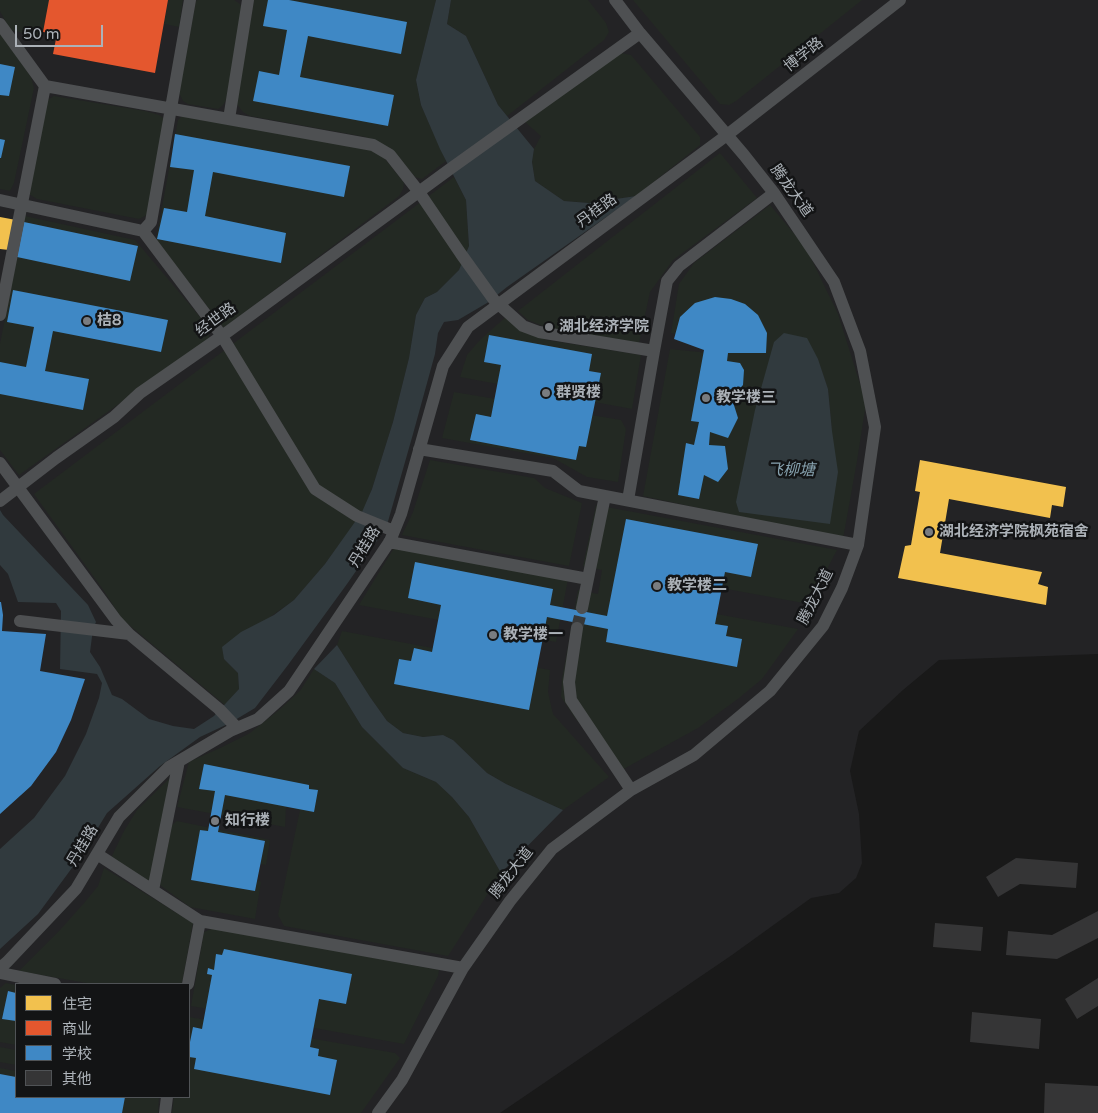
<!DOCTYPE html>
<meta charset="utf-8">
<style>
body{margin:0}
#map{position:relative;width:1098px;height:1113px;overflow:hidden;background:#191919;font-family:"Varela Round","Noto Sans SC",sans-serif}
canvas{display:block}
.legend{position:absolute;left:15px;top:983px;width:175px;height:115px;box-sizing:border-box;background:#131415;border:1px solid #505356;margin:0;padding:6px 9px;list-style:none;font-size:15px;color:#acb2b8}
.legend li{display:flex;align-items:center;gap:10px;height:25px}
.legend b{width:25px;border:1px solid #505356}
.scale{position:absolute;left:15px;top:25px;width:88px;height:22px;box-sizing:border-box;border:2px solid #acb2b8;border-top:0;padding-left:6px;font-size:15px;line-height:18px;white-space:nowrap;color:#acb2b8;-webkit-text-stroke:4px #131415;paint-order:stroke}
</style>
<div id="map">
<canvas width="1098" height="1113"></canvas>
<ul class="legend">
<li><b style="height:14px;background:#f2c14e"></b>住宅</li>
<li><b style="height:14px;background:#e4572e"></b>商业</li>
<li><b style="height:14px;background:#3f88c5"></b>学校</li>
<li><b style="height:14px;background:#353536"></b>其他</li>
</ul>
<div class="scale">50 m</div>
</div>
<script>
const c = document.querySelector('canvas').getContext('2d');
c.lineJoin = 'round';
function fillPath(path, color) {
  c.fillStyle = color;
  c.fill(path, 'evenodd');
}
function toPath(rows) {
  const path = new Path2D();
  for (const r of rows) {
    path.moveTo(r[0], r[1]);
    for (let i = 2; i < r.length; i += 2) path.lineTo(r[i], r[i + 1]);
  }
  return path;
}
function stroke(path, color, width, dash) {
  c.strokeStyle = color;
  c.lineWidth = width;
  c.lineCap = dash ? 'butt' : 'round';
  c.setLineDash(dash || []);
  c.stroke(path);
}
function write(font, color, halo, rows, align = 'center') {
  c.font = font + ' "Varela Round","Noto Sans SC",sans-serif';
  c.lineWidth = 5;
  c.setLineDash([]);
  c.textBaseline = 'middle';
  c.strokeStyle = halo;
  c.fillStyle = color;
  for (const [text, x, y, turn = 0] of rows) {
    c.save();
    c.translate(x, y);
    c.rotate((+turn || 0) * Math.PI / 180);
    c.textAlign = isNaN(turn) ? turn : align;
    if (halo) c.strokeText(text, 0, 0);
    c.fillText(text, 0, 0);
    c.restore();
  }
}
const built = toPath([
 [0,0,1098,0,1098,654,939,660,903,690,859,731,850,771,859,814,862,863,856,878,839,893,811,898,732,955,500,1113,0,1113],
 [16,984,189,984,189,1097,16,1097]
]);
const green = toPath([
 [0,0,49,0,43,32,43,37,10,30,0,11],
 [168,0,183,0,179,27,164,24],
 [198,0,234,0,240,4,243,11,226,100,223,105,218,109,188,104,183,101,179,93,196,1],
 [254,0,436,0,416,80,421,105,446,161,422,179,415,177,392,150,366,137,250,116,243,112,236,103],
 [451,0,588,0,606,23,609,32,604,40,507,116,498,105,466,36,447,24],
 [633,0,862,0,736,101,729,105,720,104],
 [0,31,31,77,34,88,14,183,10,191,0,189],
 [621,53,631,55,700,137,700,145,636,196,589,203,564,201,535,181,532,162,534,149,541,136,525,122],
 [54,96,145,111,159,115,166,120,149,214,139,219,37,199,29,194,46,101],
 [183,115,367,148,383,156,404,183,403,189,399,196,224,328,156,240,178,120],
 [720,153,757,198,673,260,650,292,639,343,548,328,528,320,518,311],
 [454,177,466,200,469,246,459,270,437,292,425,298,416,315,409,358,393,422,372,489,363,512,325,564,294,600,274,614,224,659,238,673,239,689,225,705,122,619,104,591,34,494],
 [770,205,806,248,838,314,866,403,857,461,843,539,643,496,670,349,709,353,711,341,671,333,679,284,694,263],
 [818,359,828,389,832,431],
 [25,216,135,240,206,324,210,339,19,475,0,450,0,344],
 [507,316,523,329,547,340,641,355,632,409,460,377,467,355,480,340],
 [454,392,621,420,626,429,618,482,587,477,553,458,442,438],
 [430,460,534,478,545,488,582,503,569,566,402,535,413,512],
 [596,505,837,550,809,604,699,584,695,610,798,629,762,679,739,698,698,728,620,771,575,718,561,697,562,679,578,590,598,594,602,570,583,566],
 [394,548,568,579,556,642,359,605],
 [342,631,550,670,548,692,553,714,609,777,563,810,506,784,487,773,453,740,443,735,423,737,403,733,387,721,370,697,337,645],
 [314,669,335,683,362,727,403,768,436,782,452,797,469,817,501,873,448,956,284,926,278,915,300,810,286,807,285,827,177,807,189,762,220,748,250,733,279,710,300,691],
 [171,777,149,883,111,858,124,831,137,810],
 [177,821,270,840,266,865,260,864,257,880,261,882,255,919,190,907,160,885,172,825],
 [104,868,193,923,182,984,92,984,19,971,60,930,85,902,98,886],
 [211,929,219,929,439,970,438,976,404,1044,191,1006,204,932],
 [6,983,16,985,16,1045,0,1042,0,988],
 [189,1017,395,1053,400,1058,361,1113,172,1113,174,1097,189,1097],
 [0,1047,16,1050,16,1065,0,1062],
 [0,1068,16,1071,16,1097,159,1097,158,1113,0,1113]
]);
const water = toPath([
 [436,0,451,0,447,24,466,36,498,105,534,149,532,162,535,181,564,201,589,203,636,196,507,287,487,303,458,320,444,322,438,333,435,354,413,434,387,525,381,535,347,584,288,665,255,708,230,723,200,737,160,766,107,813,80,857,38,914,0,949,0,849,34,818,65,776,86,734,99,698,102,683,97,674,60,669,61,611,56,603,18,602,8,574,0,565,0,510,3,515,88,605,96,622,93,629,90,652,100,667,112,695,122,699,149,719,173,726,194,729,214,716,239,689,238,673,224,659,222,647,241,632,274,615,294,600,325,564,362,512,372,489,393,422,409,358,416,315,425,298,437,292,459,270,469,246,466,200,440,149,421,105,416,80],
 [784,333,807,338,818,359,828,389,832,431,838,472,830,524,739,512,736,502,755,410,774,342],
 [337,645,370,697,387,721,403,733,423,737,443,735,453,740,487,773,506,784,563,810,501,873,469,817,452,797,436,782,403,768,362,727,335,683,314,669]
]);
const homes = toPath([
 [0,217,16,220,9,250,0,249],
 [920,460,1066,487,1063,507,1052,505,1050,518,949,499,940,553,1042,572,1038,584,1048,587,1046,605,898,578,905,546,911,545,920,492,915,491]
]);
const shops = toPath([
 [49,0,168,0,155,73,53,54,57,34,43,32]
]);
const schools = toPath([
 [268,0,289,0,407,22,401,54,308,36,300,77,394,95,388,126,253,101,259,71,279,75,287,30,263,26],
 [0,64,15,67,9,96,0,95],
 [175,134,350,166,344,197,213,172,205,216,286,233,281,263,157,239,164,208,187,212,194,170,170,167],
 [0,139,5,140,1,158,0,158],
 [24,222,138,246,130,281,17,257],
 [13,290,168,320,161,352,53,331,45,371,89,379,83,410,0,394,0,362,26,367,34,327,7,322],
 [715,297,731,299,745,304,758,315,767,333,766,353,728,353,727,361,740,363,744,370,743,385,734,395,718,389,716,402,733,402,738,418,728,438,710,432,709,445,725,446,728,469,718,482,704,475,699,499,678,495,686,443,694,445,699,422,691,421,704,350,674,339,680,317,695,303],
 [489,335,592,354,589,371,601,373,586,447,579,446,576,460,470,440,476,414,491,417,501,365,484,362],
 [626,519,758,544,751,577,725,572,715,624,728,626,726,636,742,639,737,667,606,642,608,629,547,617,529,710,394,684,399,659,411,661,414,648,432,652,441,605,408,598,415,562,553,589,550,605,607,616],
 [0,602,1,602,3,615,2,631,46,634,40,671,85,679,71,720,56,752,31,786,0,814],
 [204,764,309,785,309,789,318,790,314,812,225,795,218,832,265,841,255,891,191,880,200,830,208,831,215,791,199,789],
 [224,949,352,974,346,1004,319,999,310,1047,319,1049,318,1056,337,1060,330,1095,194,1069,196,1058,189,1057,189,1042,190,1042,193,1027,202,1029,212,975,207,974,208,968,214,970,216,954,222,955],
 [8,991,16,993,16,1021,2,1019],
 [0,1074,16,1077,16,1097,125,1097,122,1113,0,1113]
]);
const building = toPath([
 [1016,858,1078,863,1076,888,1020,884,998,897,986,877],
 [1098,911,1098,938,1057,959,1006,955,1008,931,1052,935],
 [935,923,983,927,981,951,933,947],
 [1098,978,1098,1006,1077,1019,1065,999],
 [972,1012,1041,1019,1039,1049,970,1042],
 [1045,1083,1098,1086,1098,1113,1044,1113]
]);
const minorTunnel = toPath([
 [577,628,582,608]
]);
const minor = toPath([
 [0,24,45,86,0,315],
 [45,86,373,145,390,155,419,192,461,254,494,300,523,326,539,332,654,351],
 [229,119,248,0],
 [0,200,143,231,222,336,315,489,357,516,394,531],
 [143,231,151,222,190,0],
 [419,449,553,471,579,491,858,545],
 [0,463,116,620,129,634,219,709,237,728],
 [628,500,654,351,667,281,679,266,774,193],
 [0,501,56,458,114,417,140,393,222,336,450,169,640,33],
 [389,542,588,579],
 [582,608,605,496],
 [20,621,129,634],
 [577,628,569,682,571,700,631,790],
 [97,854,200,921,463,968],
 [153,890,179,761],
 [0,968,7,962,76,889,119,817,169,767,230,731,258,719,289,691,390,541,401,514,443,366,468,327,727,135,900,0],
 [0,973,55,984],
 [188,984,200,921],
 [165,1113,167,1097],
 [378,1113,402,1080,463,968,510,901,552,849,631,790,694,755,770,691,823,626,842,588,858,545,875,427,860,351,834,282,774,193,744,155,640,33,615,0]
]);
const markers = [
 [87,321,5,"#797c80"],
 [549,327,5,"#797c80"],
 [546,393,5,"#797c80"],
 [706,398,5,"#797c80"],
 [929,532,5,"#797c80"],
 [657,586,5,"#797c80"],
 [493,635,5,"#797c80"],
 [215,821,5,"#797c80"]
];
const streetNames = [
 ["博学路",804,55,-38],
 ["腾龙大道",791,191,54],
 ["丹桂路",597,211,-36],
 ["经世路",216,320,-36],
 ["丹桂路",365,547,-58],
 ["腾龙大道",816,597,-63],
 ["丹桂路",83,846,-59],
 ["腾龙大道",512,873,-52]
];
const poiNames = [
 ["桔8",97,321],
 ["湖北经济学院",559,327],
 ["群贤楼",556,393],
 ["教学楼三",716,398],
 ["湖北经济学院枫苑宿舍",939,532],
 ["教学楼二",667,586],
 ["教学楼一",503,635],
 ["知行楼",225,821]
];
const waterNames = [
 ["飞柳塘",791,471]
];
fillPath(built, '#232325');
fillPath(green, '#232923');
fillPath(water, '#313a3e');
fillPath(homes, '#f2c14e');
fillPath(shops, '#e4572e');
fillPath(schools, '#3f88c5');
fillPath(building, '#353536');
stroke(minorTunnel, '#363839', 12, [12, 6]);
stroke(minor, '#4e5052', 12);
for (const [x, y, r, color] of markers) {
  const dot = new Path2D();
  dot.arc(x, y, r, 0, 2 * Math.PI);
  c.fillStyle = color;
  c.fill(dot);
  stroke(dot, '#131415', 2);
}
write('15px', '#acb2b8', '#131415', streetNames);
write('bold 15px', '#acb2b8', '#131415', poiNames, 'left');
write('italic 16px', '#87a2af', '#131415', waterNames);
</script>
